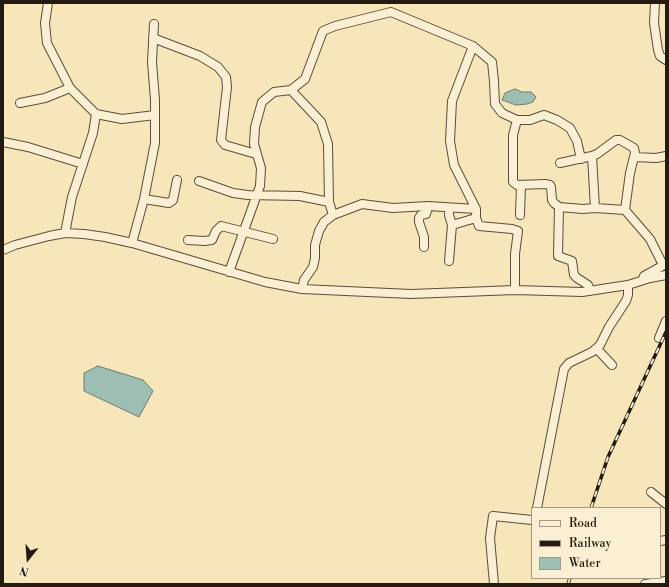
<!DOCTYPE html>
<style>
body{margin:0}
#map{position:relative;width:669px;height:587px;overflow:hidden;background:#f7e6b9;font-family:"Libre Bodoni",serif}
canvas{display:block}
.frame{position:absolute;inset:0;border:4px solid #231a12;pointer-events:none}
.legend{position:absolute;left:531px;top:507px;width:130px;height:72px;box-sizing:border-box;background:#faefd2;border:1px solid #a49a85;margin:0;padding:5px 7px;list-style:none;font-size:12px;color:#231a12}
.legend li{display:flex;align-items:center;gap:8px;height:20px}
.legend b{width:20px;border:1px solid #a49a85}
.north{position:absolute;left:8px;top:539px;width:40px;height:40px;-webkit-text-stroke:3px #faefd2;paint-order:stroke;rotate:197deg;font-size:11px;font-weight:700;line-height:16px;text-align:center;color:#231a12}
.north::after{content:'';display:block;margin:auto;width:14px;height:18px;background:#231a12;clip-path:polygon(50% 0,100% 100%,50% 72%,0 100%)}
</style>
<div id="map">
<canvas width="669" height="587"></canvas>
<div class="frame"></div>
<ul class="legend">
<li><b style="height:5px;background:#faefd2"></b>Road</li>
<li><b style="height:5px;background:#231a12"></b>Railway</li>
<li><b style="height:11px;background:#9ebeb4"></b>Water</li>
</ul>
<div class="north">N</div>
</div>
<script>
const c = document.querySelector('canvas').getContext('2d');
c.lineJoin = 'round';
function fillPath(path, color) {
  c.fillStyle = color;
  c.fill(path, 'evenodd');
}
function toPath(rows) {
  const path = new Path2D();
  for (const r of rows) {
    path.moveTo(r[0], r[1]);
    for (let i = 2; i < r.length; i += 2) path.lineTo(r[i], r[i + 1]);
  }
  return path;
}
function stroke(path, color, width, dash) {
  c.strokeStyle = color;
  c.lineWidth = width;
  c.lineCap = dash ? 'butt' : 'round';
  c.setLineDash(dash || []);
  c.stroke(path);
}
const water = toPath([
 [515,89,522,92,531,92,536,97,533,102,527,104,516,105,502,100,505,93,515,89],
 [98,366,143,380,153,391,139,417,84,391,84,373,98,366]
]);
const minor = toPath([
 [48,3,45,23,47,43,70,88,96,114,122,119,155,115],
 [655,3,654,23,658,50,660,56,666,60],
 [153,38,200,56,218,67,226,77,227,87,221,140,225,145,256,154],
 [291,90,321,122,328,144,329,202,333,215],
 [20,103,45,98,70,88],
 [517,120,513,135,513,182,517,185,545,184,550,185,551,187,552,200,554,203,559,207,558,256,572,261,574,275,577,278,588,285,590,291],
 [3,142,28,147,83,164],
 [592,156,595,208],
 [634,157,656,158,666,156],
 [560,163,592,156,597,154,616,140,620,140,634,148,635,153,630,173,625,210,650,239,663,265],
 [199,181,233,193,248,195,300,196,329,202],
 [144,199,169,203,173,200,177,180],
 [559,207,583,209,595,208,625,210],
 [449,208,449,215,452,225,449,261],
 [520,215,521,185],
 [452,225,476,218],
 [65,233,72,197,93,133,96,114],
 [188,240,204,241,212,240,216,231,221,226,273,239],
 [132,243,144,199,155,143,155,100,152,62,154,24],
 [424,247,424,237,419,222,419,218,421,215,426,214,428,206],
 [3,250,15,245,49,236,65,233,84,234,105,237,132,243,265,282,302,289,411,294,515,290,582,292,628,285,650,278,666,275],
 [229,272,260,186,261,168,254,144,255,127,262,102,274,92,291,90,305,79,323,31,335,26,391,12,473,46],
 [643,279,644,276,666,264],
 [302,289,304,280,313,267,315,258,315,245,319,231,324,222,333,215,362,204,393,208,428,206,476,209],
 [515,290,515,254,518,231,512,229,479,226,476,218,476,209,454,165,450,141,452,101,473,46,492,62,494,81,495,104,502,113,517,120,530,120,544,115,557,120,570,128,577,141,581,159],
 [659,338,666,321],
 [597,349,612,365],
 [651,492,666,504],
 [537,508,564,369,569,363,592,352,600,345,609,327,626,301,628,295,628,285],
 [660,541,666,540],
 [494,584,490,538,493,516,532,520],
 [645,584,666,581]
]);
const rail = toPath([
 [591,508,608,457,666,332],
 [568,584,570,578]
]);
fillPath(water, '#9ebeb4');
stroke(water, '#6d7c73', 1);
stroke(minor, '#584d3c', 10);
stroke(minor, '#faefd2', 8);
stroke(rail, '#231a12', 3.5);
stroke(rail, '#faefd2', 2, [6]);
</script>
